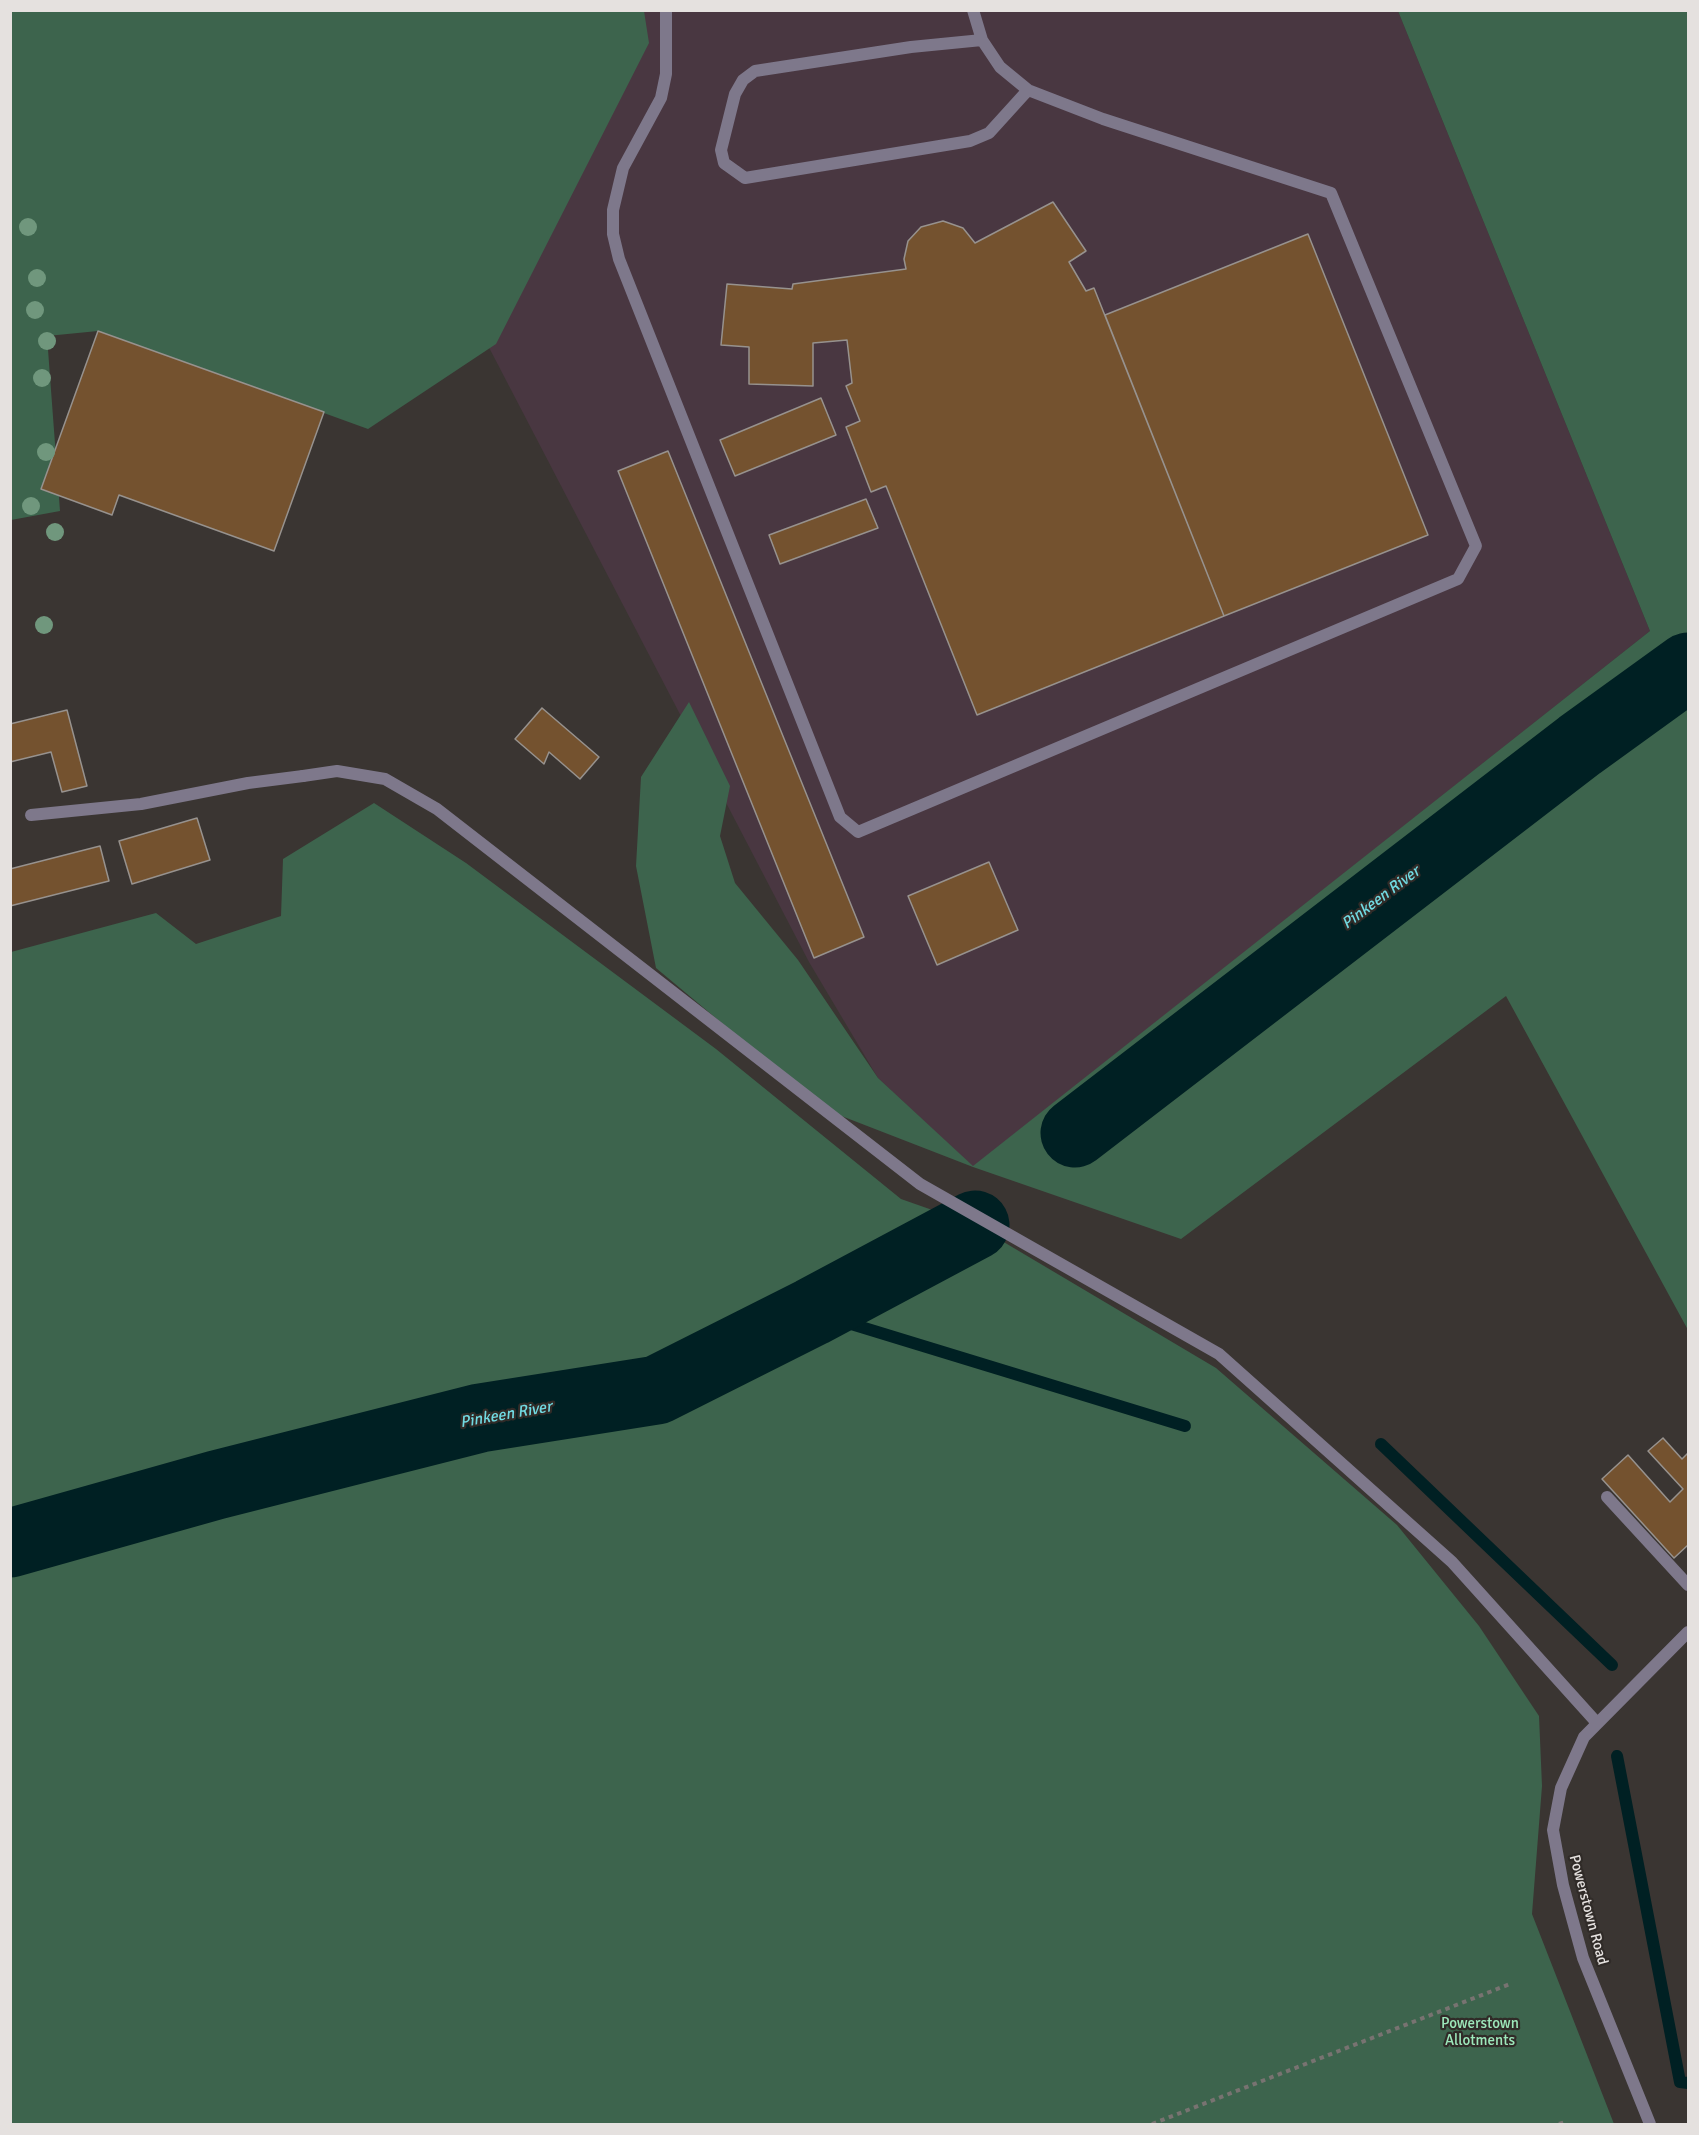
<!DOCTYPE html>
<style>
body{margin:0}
#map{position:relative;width:1699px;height:2135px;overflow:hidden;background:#3a3532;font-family:Signika,sans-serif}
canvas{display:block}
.frame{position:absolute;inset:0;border:12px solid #e5e1df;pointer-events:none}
</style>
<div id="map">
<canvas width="1699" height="2135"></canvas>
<div class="frame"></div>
</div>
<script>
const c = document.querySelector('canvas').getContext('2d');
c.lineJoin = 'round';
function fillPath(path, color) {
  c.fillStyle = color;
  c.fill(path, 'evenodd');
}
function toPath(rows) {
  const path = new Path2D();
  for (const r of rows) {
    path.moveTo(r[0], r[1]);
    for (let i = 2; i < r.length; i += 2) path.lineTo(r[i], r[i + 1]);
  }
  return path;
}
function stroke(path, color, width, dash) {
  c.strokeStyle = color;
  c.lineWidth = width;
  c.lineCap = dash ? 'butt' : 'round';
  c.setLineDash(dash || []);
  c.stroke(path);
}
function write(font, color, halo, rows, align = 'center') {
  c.font = font + ' Signika,sans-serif';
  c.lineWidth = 4.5;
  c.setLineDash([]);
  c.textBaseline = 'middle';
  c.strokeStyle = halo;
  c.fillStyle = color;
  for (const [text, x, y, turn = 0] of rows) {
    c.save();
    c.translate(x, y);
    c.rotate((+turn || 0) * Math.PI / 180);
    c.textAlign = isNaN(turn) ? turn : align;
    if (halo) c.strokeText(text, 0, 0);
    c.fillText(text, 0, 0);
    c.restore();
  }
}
const industrial = toPath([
 [583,11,1398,11,1650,631,973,1167,878,1078,809,962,483,336]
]);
const green = toPath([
 [11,11,644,11,649,43,496,344,368,429,98,331,47,336,60,511,11,520],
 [1398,11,1688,11,1688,1330,1506,996,1181,1239,973,1167,826,1110,656,968,636,866,641,777,689,702,730,786,720,836,735,883,798,960,878,1078,973,1166,1650,631],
 [374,803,466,863,716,1049,901,1199,975,1225,1216,1368,1397,1525,1479,1626,1539,1716,1542,1786,1532,1914,1614,2124,11,2124,11,952,156,913,196,944,281,916,283,859]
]);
const stream = toPath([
 [812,1312,1185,1426],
 [1381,1444,1612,1665],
 [1617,1756,1680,2082,1688,2083]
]);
const river = toPath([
 [1075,1133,1580,745,1688,667],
 [10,1543,216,1485,480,1418,657,1390,812,1312,975,1225]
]);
const building = toPath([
 [1053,202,1086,251,1069,262,1086,291,1094,288,1224,616,977,715,886,486,871,492,846,427,860,421,846,386,852,383,847,340,813,343,813,386,749,384,749,347,721,345,727,284,792,289,793,284,906,269,904,259,908,241,921,227,943,221,963,228,975,243,1053,202],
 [1308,234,1428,535,1224,616,1105,315,1308,234],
 [98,331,324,412,274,551,119,495,112,515,41,489,98,331],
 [821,398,836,435,735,476,720,440,821,398],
 [668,451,864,937,814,958,618,471,668,451],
 [866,499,878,528,780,564,769,535,866,499],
 [542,708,599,757,580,779,549,752,544,764,515,739,542,708],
 [67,710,87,786,62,792,51,752,10,762,10,724,67,710],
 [197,818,210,860,132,884,119,841,197,818],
 [100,846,109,881,10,906,10,869,100,846],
 [989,862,1018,930,937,965,908,896,989,862],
 [1663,1438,1682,1459,1688,1453,1688,1545,1674,1558,1602,1479,1628,1455,1670,1502,1683,1489,1648,1451,1663,1438]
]);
const path = toPath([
 [1152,2124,1510,1984],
 [1559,2124,1565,2122]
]);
const lane = toPath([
 [666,10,666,74,661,98,623,168,613,210,613,234,619,259,840,817,858,832,1458,579,1476,546,1331,193,1103,119,1028,90,1000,67,982,40,973,10],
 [982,40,911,47,755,71,743,80,735,94,721,150,724,163,745,178,970,141,989,133,1028,90],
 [31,815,141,804,248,783,303,776],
 [1607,1497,1688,1585]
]);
const street = toPath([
 [303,776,337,771,385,779,437,809,920,1184,1219,1354,1452,1562,1597,1723],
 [1650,2124,1583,1958,1563,1885,1553,1830,1561,1788,1584,1737,1688,1632]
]);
const trees = [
 [28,227],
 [37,278],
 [35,310],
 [47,341],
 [42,378],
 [46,452],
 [31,506],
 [55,532],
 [44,625]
];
const streetNames = [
 ["Powerstown Road",1588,1910,75]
];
const parkNames = [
 ["Powerstown",1480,2024],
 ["Allotments",1480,2041]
];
const waterNames = [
 ["Pinkeen River",1381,898,-37],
 ["Pinkeen River",506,1415,-10]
];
fillPath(industrial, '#493741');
fillPath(green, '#3d644d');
stroke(stream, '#002023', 12);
stroke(river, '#002023', 69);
fillPath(building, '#74522f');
stroke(building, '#97928e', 1.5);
stroke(path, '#787371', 4, [4.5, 4.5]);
stroke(lane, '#7e788b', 12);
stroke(street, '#7e788b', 12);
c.fillStyle = '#70977d';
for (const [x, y] of trees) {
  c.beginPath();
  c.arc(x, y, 9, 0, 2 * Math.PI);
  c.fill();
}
write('15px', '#e5e1df', '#302b28', streetNames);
write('15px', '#9de8bb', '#302b28', parkNames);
write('italic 16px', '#71dae2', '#302b28', waterNames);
</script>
